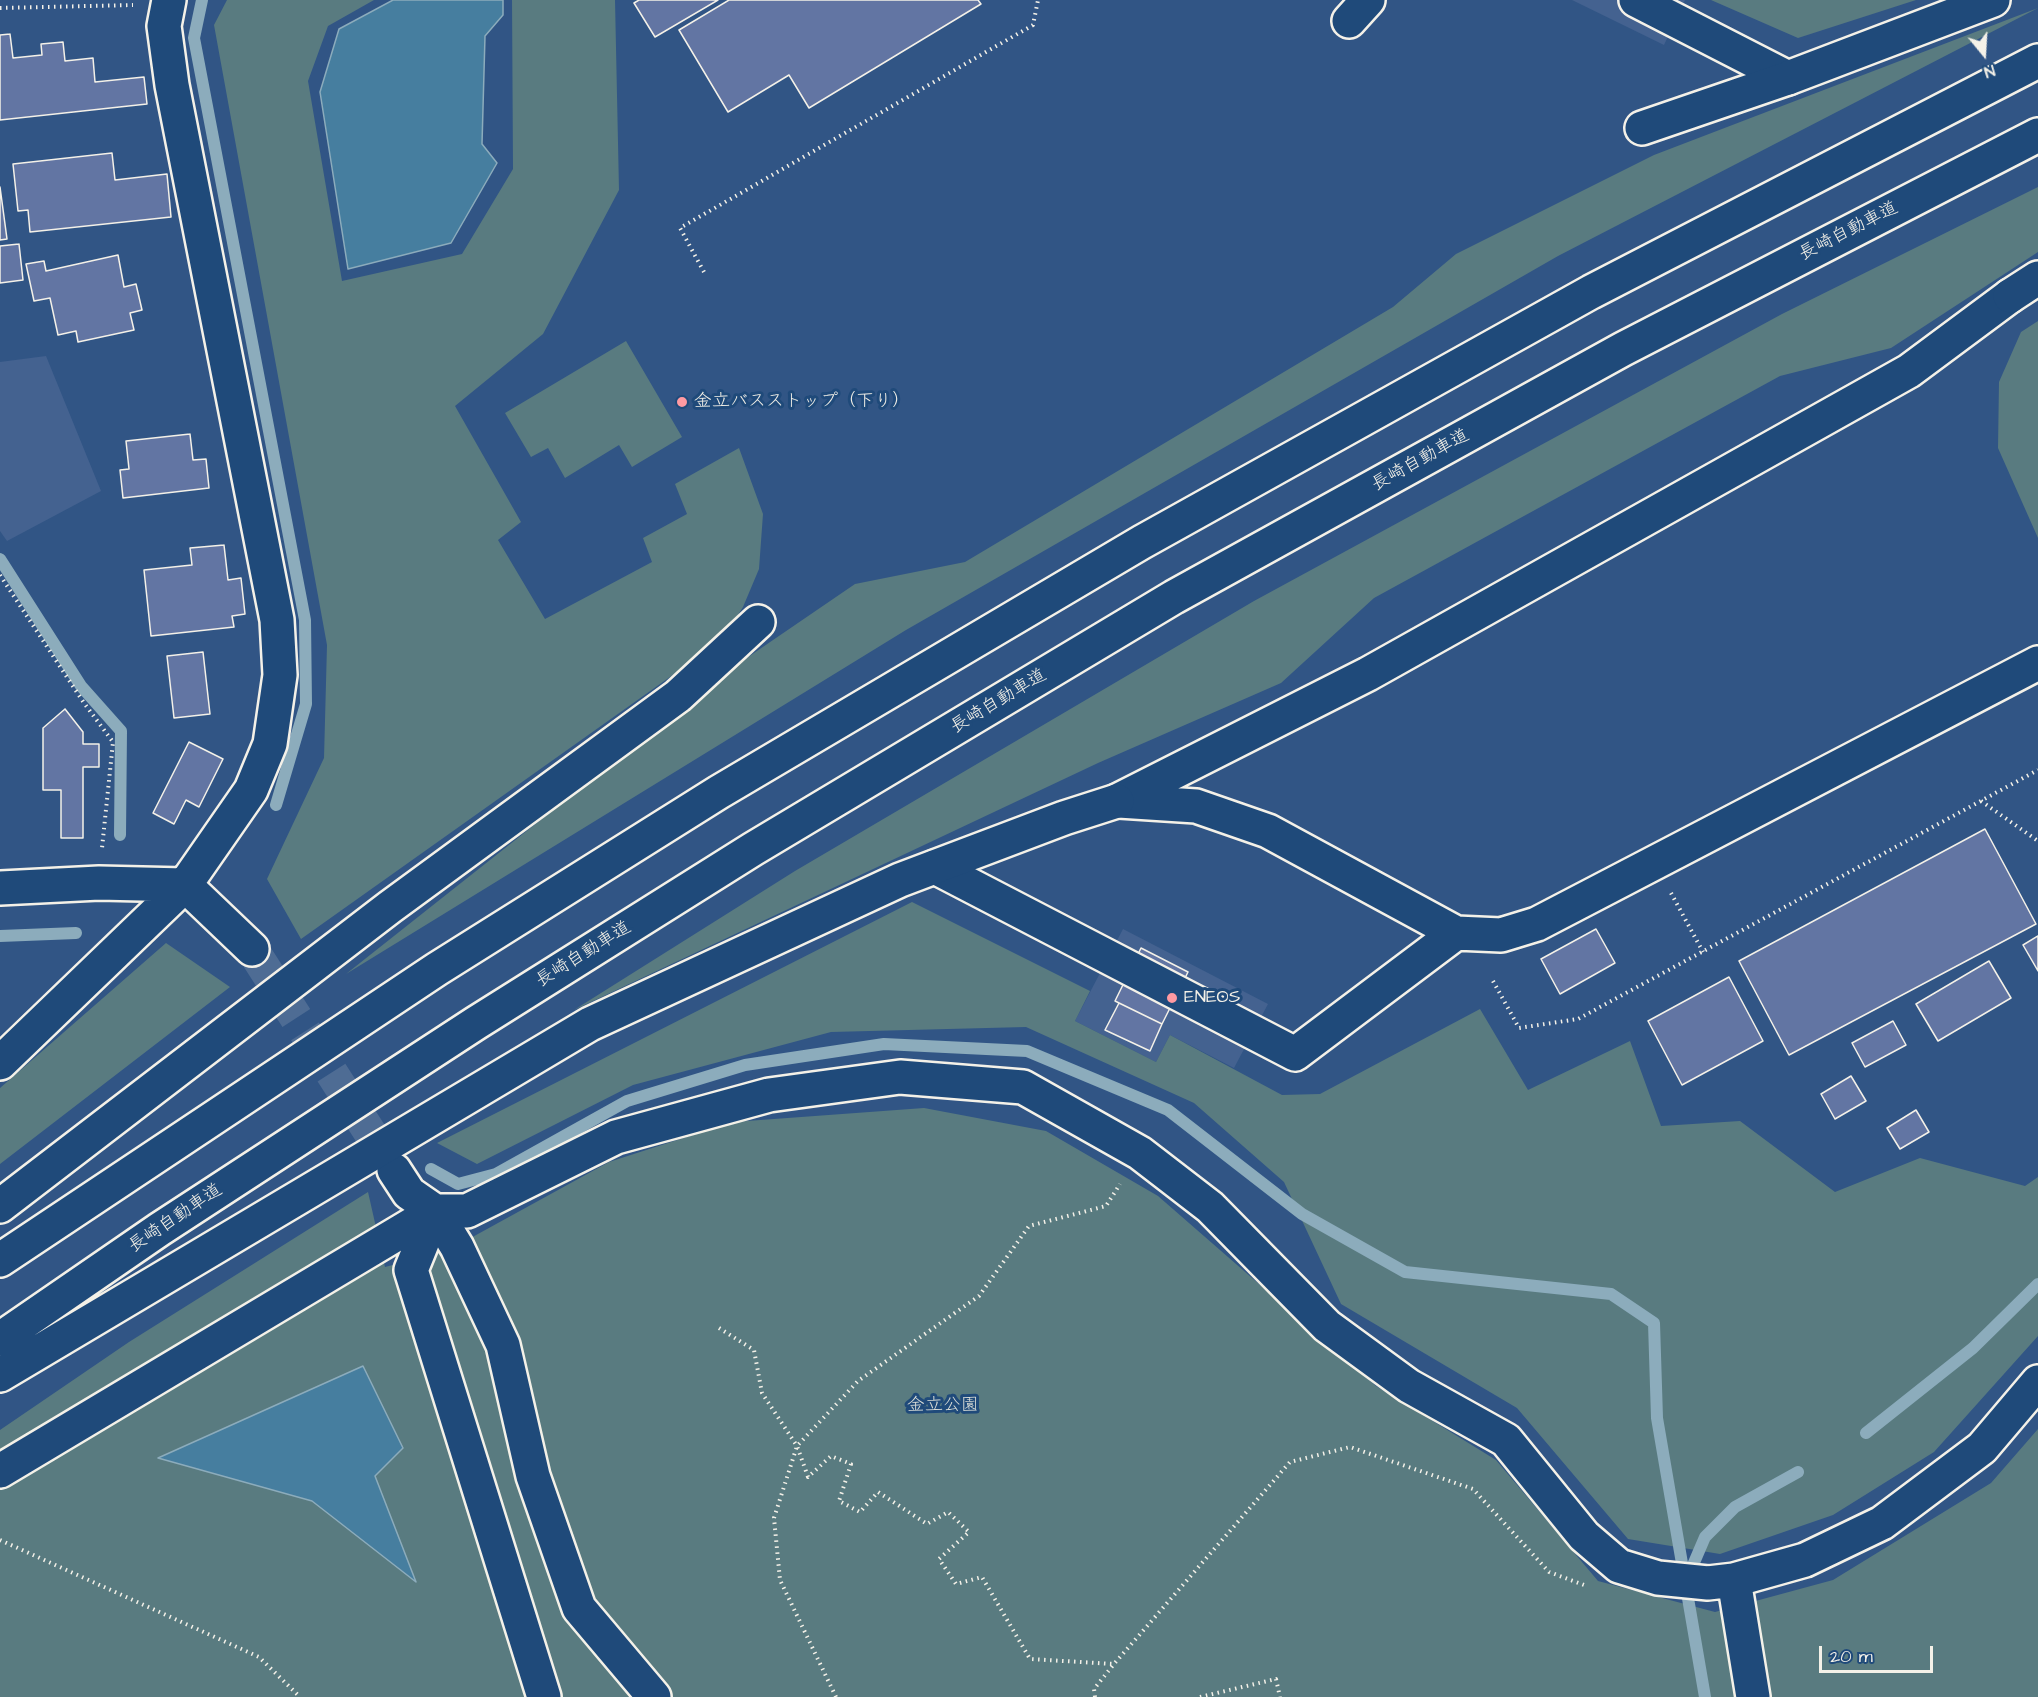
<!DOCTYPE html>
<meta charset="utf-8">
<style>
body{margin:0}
#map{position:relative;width:2038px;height:1697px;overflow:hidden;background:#315585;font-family:"Architects Daughter",sans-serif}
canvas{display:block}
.north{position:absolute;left:1954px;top:24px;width:60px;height:60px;-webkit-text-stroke:4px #1f4a7a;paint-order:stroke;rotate:162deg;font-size:16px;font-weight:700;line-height:24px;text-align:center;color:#f4f1e8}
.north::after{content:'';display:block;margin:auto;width:21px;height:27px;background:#f4f1e8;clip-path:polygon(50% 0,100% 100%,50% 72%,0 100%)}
.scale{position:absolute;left:1819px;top:1646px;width:114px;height:27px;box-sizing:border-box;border:3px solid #f4f1e8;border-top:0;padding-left:8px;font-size:18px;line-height:21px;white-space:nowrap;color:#f4f1e8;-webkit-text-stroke:4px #1f4a7a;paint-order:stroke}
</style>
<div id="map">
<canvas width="2038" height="1697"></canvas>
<div class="north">N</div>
<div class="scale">20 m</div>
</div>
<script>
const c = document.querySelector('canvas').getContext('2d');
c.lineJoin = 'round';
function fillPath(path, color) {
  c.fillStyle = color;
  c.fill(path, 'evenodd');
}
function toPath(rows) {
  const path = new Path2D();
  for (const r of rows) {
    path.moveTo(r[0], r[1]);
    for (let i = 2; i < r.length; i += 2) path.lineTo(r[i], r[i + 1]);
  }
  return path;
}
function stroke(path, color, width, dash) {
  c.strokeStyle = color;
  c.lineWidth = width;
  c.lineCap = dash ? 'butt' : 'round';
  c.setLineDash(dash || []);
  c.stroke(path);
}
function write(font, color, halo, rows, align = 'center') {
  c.font = font + ' "Architects Daughter","Klee One",sans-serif';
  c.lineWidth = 6;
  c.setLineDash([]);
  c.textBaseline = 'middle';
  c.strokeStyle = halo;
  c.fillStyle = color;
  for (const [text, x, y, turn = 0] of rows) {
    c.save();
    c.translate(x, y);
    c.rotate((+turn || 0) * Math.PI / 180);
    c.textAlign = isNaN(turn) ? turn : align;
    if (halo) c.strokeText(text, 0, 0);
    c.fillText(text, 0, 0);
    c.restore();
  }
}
const built = toPath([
 [1572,0,1685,0,1664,45],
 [46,356,101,491,7,541,0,531,0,362],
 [1123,929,1268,1004,1234,1068,1170,1035,1156,1062,1075,1021]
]);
const green = toPath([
 [227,0,374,0,328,26,308,81,342,281,462,254,513,169,512,0,615,0,619,190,543,334,455,406,521,522,498,540,545,619,652,562,643,538,687,514,675,484,739,448,763,514,759,569,743,607,722,640,301,939,267,879,324,758,327,645,214,25],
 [1711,0,1916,0,1798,38],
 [2038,8,1558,256,906,630,346,974,735,666,855,584,965,562,1393,307,1456,254,1654,155],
 [2038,187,2038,252,1891,348,1780,376,1374,598,1281,683,1098,763,574,1010,795,871,1254,601,1782,314],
 [2038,321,2038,538,1998,448,1999,382,2021,332],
 [626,341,682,437,632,467,619,445,565,478,548,448,531,457,505,413],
 [912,902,1090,991,1075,1021,1156,1062,1170,1035,1282,1095,1320,1094,1480,1009,1528,1090,1630,1041,1661,1126,1740,1121,1835,1192,1920,1158,2025,1186,2038,1177,2038,1336,1934,1452,1833,1515,1720,1554,1628,1539,1517,1408,1341,1304,1284,1182,1194,1103,1026,1027,831,1032,633,1085,477,1164,437,1143],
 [166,943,230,987,0,1164,0,1088],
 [924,1108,1046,1131,1158,1196,1376,1386,1496,1460,1598,1581,1715,1612,1833,1580,1991,1483,2038,1429,2038,1697,0,1697,0,1430,129,1342,368,1192,385,1267,447,1251,609,1162,733,1122]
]);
const water = toPath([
 [393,0,503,0,503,15,485,36,482,144,497,163,451,243,348,269,320,92,339,29,393,0],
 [363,1366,403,1448,375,1476,416,1582,312,1501,158,1458,363,1366]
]);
const stream = toPath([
 [202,0,194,38,305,620,306,704,276,805],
 [0,559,81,686,121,731,120,835],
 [0,936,76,933],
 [431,1169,458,1184,496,1174,627,1101,745,1065,884,1044,1027,1051,1168,1110,1302,1214,1405,1272,1611,1294,1654,1323,1657,1418,1705,1697],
 [1866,1433,1973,1348,2038,1284],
 [1687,1579,1705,1537,1735,1507,1798,1472]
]);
const building = toPath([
 [639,0,718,0,655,37,634,3,639,0],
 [729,0,978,0,981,4,809,108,789,75,728,112,679,30,729,0],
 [10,34,13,58,42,55,41,44,63,42,65,61,93,58,95,82,144,77,147,104,0,120,0,35,10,34],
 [112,153,115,180,167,174,171,217,30,232,28,210,18,211,13,164,112,153],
 [0,187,7,239,0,240,0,187],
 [19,244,23,280,0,283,0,246,19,244],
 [118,255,124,287,136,284,142,310,130,313,134,330,78,342,76,331,58,335,50,298,34,301,26,264,44,261,46,271,118,255],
 [190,434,193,460,206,459,209,488,123,498,120,470,129,469,126,441,190,434],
 [224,545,228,580,241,578,245,614,232,616,234,627,151,636,144,570,192,565,190,548,224,545],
 [203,652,210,714,174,718,167,656,203,652],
 [65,709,83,732,83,744,99,744,99,767,83,767,83,838,61,838,61,790,43,790,43,728,65,709],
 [189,742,223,759,199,807,186,800,174,824,153,813,189,742],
 [1985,829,2036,924,1789,1055,1739,961,1985,829],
 [1596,929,1615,963,1560,994,1541,959,1596,929],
 [2038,936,2038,971,2023,945,2038,936],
 [1141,948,1188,972,1162,1024,1115,1001,1141,948],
 [1989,961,2011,998,1938,1041,1916,1004,1989,961],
 [1729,977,1763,1041,1682,1085,1648,1021,1729,977],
 [1119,1003,1162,1024,1150,1051,1105,1030,1119,1003],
 [1893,1021,1906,1045,1865,1067,1852,1043,1893,1021],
 [1851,1076,1866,1101,1835,1119,1821,1094,1851,1076],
 [1916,1110,1929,1132,1900,1149,1887,1128,1916,1110]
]);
const minorTunnel = toPath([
 [252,949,394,1170]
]);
const path = toPath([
 [0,8,133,5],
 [704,272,680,228,1033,25,1038,0],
 [0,575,84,703,113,742,102,848],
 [1981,801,2038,841],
 [1671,893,1703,952],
 [1493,981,1519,1028,1578,1019,2038,770],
 [719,1328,754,1350,762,1393,797,1446,808,1477,831,1456,851,1464,839,1501,860,1512,878,1492,927,1524,948,1512,969,1532,939,1559,956,1584,982,1577,1030,1659,1114,1664],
 [0,1540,259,1657,300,1697],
 [836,1697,780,1580,774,1518,797,1446,858,1381,979,1296,1029,1226,1106,1206,1120,1184],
 [1095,1697,1094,1689,1114,1664,1290,1462,1350,1447,1473,1489,1549,1572,1584,1585],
 [1200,1697,1276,1679,1280,1697]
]);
const minor = toPath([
 [1636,0,1788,78],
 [1349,21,1368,0],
 [1117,801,1368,674,1909,371,2010,296],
 [1119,801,1196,806,1268,831,1456,933,1501,935,1537,924,2038,663],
 [935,867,1295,1054,1456,933],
 [0,888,99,883,185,885,252,949],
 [0,1063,185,885,251,790,270,744,280,675,277,620,172,85,164,26,169,0],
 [394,1170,409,1193,435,1211,457,1247,503,1345,533,1476,579,1608,654,1697],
 [435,1211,411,1270,544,1697],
 [0,1471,435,1211,467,1211,616,1137,769,1095,900,1077,1023,1087,1140,1153,1210,1207,1327,1326,1409,1386,1506,1440,1584,1536,1619,1566,1658,1578,1708,1583,1734,1580,1805,1560,1882,1523,1982,1448,2038,1382],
 [1734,1580,1753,1697]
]);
const highway = toPath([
 [1642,128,1788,78,1993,0],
 [2010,296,2038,278],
 [0,1206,390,907,678,696,758,622],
 [0,1260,437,969,719,792,1142,542,1591,292,2038,61],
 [0,1339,160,1229,476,1023,753,849,1174,597,1623,349,2038,135],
 [0,1375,590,1024,900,880,1064,818,1117,801]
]);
const markers = [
 [682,402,6,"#ff9aa2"],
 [1172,998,6,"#ff9aa2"]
];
const streetNames = [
 ["長崎自動車道",1849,232,-27],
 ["長崎自動車道",1421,461,-29],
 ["長崎自動車道",999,702,-31],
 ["長崎自動車道",584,955,-32],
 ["長崎自動車道",176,1219,-34]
];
const poiNames = [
 ["金立バスストップ（下り）",694,402],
 ["ENEOS",1184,998]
];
const parkNames = [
 ["金立公園",943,1406]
];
fillPath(built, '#446290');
fillPath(green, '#597b80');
fillPath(water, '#467e9f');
stroke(water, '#8cacbc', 1.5);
stroke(stream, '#8cacbc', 12);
fillPath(building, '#6275a3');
stroke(building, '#f4f1e8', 1.5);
stroke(minorTunnel, '#4e6c94', 33, [33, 16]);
stroke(minor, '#f4f1e8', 38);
stroke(highway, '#f4f1e8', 38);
stroke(path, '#f4f1e8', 4, [1.5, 4.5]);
stroke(minor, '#1f4a7a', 33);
stroke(highway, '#1f4a7a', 33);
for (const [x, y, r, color] of markers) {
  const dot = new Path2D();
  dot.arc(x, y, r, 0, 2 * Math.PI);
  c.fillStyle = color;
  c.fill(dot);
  stroke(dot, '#1f4a7a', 2);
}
write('18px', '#f4f1e8', '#1f4a7a', streetNames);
write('18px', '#f4f1e8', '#1f4a7a', poiNames, 'left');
write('18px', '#dddfd8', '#1f4a7a', parkNames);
</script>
